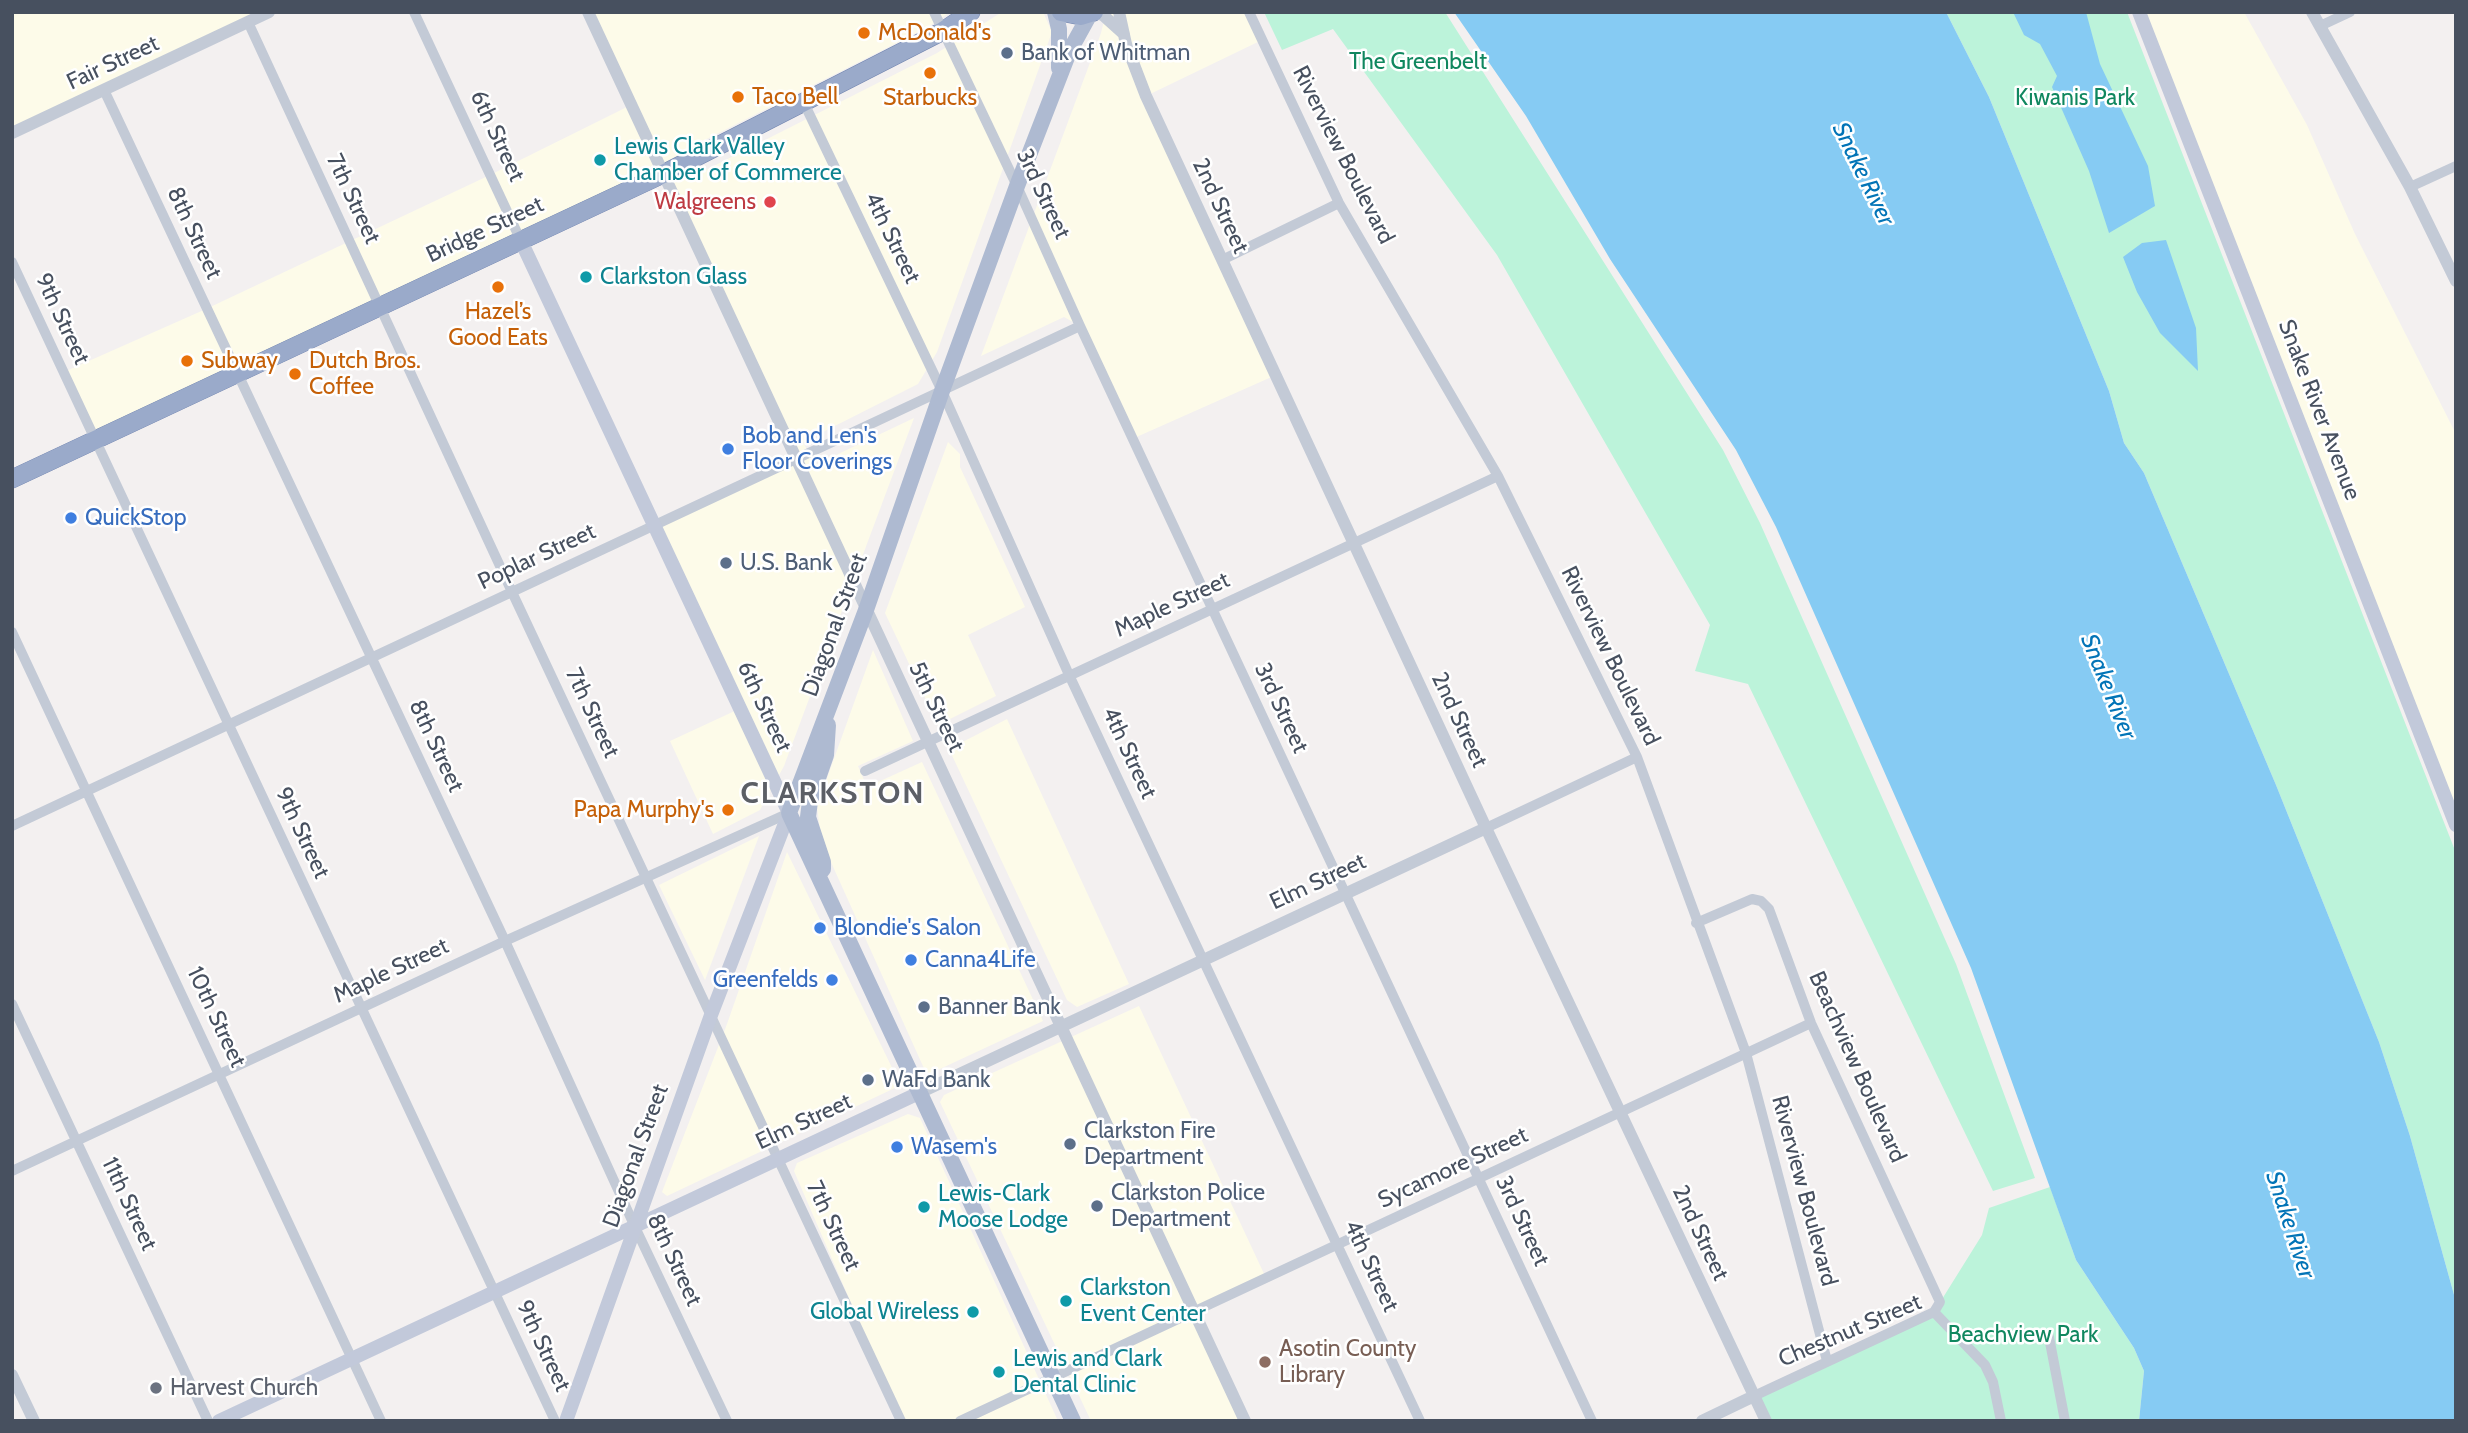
<!DOCTYPE html>
<meta charset="utf-8">
<style>
body{margin:0}
#map{position:relative;width:2468px;height:1433px;overflow:hidden;background:#f3f0f0;font-family:Cabin,sans-serif}
canvas{display:block}
.frame{position:absolute;inset:0;border:14px solid #47505f;pointer-events:none}
</style>
<div id="map">
<canvas width="2468" height="1433"></canvas>
<div class="frame"></div>
</div>
<script>
const c = document.querySelector('canvas').getContext('2d');
c.lineJoin = 'round';
function fillPath(path, color) {
  c.fillStyle = color;
  c.fill(path, 'evenodd');
}
function toPath(rows) {
  const path = new Path2D();
  for (const r of rows) {
    path.moveTo(r[0], r[1]);
    for (let i = 2; i < r.length; i += 2) path.lineTo(r[i], r[i + 1]);
  }
  return path;
}
function stroke(path, color, width, dash) {
  c.strokeStyle = color;
  c.lineWidth = width;
  c.lineCap = dash ? 'butt' : 'round';
  c.setLineDash(dash || []);
  c.stroke(path);
}
function write(font, color, halo, rows, align = 'center') {
  c.font = font + ' Cabin,sans-serif';
  c.lineWidth = 5;
  c.setLineDash([]);
  c.textBaseline = 'middle';
  c.strokeStyle = halo;
  c.fillStyle = color;
  for (const [text, x, y, turn = 0] of rows) {
    c.save();
    c.translate(x, y);
    c.rotate((+turn || 0) * Math.PI / 180);
    c.textAlign = isNaN(turn) ? turn : align;
    if (halo) c.strokeText(text, 0, 0);
    c.fillText(text, 0, 0);
    c.restore();
  }
}
const commercial = toPath([
 [12,12,269,12,12,133],
 [588,12,950,12,928,27,685,150,690,178,937,53,1002,12,1043,12,1052,32,937,352,918,384,803,442,815,465,914,418,784,766,760,810,713,834,670,741,739,709,653,526,795,458,663,174,96,440,64,372,206,309,490,175,631,105],
 [1106,12,1249,12,1262,40,1146,96,1276,375,1132,439,1080,326,1064,317,981,356,1101,33],
 [2139,12,2244,12,2307,125,2355,234,2456,434,2456,825],
 [948,442,960,454,960,467,1025,607,968,635,996,696,938,725,885,613],
 [873,650,913,741,858,766,867,787,922,762,1043,1021,927,1075,821,840,817,806],
 [1007,719,1129,984,1077,1007,1067,1000,949,749],
 [759,836,705,980,659,885],
 [787,852,898,1080,897,1087,667,1196,662,1192,727,1024],
 [1139,1006,1266,1278,1194,1312,1245,1421,1091,1421,940,1102,944,1095],
 [908,1114,920,1118,1058,1421,902,1421,794,1171,797,1163]
]);
const green = toPath([
 [1264,12,1445,12,1723,450,1760,523,1956,964,2035,1178,1993,1191,1748,684,1695,671,1710,625,1497,255,1333,29,1282,50],
 [1946,12,2127,12,2456,853,2456,1302,2410,1136,2379,1042,2276,785,2144,473,2124,443,2109,391,1989,97],
 [2050,1187,2076,1260,2134,1348,2144,1371,2139,1421,1766,1421,1754,1396,1934,1312,1982,1235,1989,1208]
]);
const water = toPath([
 [1454,12,1946,12,1989,97,2109,391,2124,443,2144,473,2276,785,2379,1042,2410,1136,2456,1302,2456,1421,2139,1421,2144,1371,2134,1348,2076,1260,1971,968,1776,527,1736,450,1610,259,1526,116],
 [2013,12,2086,12,2100,64,2148,166,2155,206,2109,233,2089,171,2052,87,2057,76,2040,44,2024,35],
 [2166,240,2196,328,2198,371,2160,333,2137,292,2123,257,2142,243]
]);
const minor = toPath([
 [414,12,521,241],
 [934,12,1017,186,1080,326,1592,1421],
 [1249,12,1339,203,1498,476,1637,757,1746,1053,1827,1361],
 [248,22,512,592,901,1421],
 [2320,26,2350,12],
 [104,90,505,941,635,1227,727,1421],
 [804,103,942,391,1070,677,1420,1421],
 [2410,187,2456,166],
 [1222,260,1339,203],
 [12,262,555,1421],
 [12,632,381,1421],
 [865,771,1498,476],
 [12,826,1080,326],
 [1486,828,1637,757],
 [1696,923,1752,899,1761,901,1769,909,1811,1023,1940,1302,1934,1312],
 [12,1004,208,1421],
 [12,1171,505,941,789,813],
 [2049,1337,2065,1421],
 [1754,1396,1934,1312,1985,1365,1993,1382,2001,1421],
 [960,1421,1811,1023]
]);
const tertiary = toPath([
 [588,12,1245,1421],
 [1096,12,1104,16,1124,34],
 [1119,12,1126,44,1146,96,1486,828,1766,1421],
 [2312,12,2410,187,2456,281],
 [12,133,269,12],
 [919,1093,1486,828],
 [12,1375,34,1421],
 [1702,1421,1754,1396]
]);
const secondary = toPath([
 [2139,12,2456,825],
 [521,241,789,813,711,1015,566,1421],
 [219,1421,919,1093]
]);
const primary = toPath([
 [1055,12,1059,29,1059,68],
 [819,874,823,869,823,862,808,817,810,801,826,755,828,725],
 [1073,1421,789,813,866,610,942,391,1017,186,1069,52,1090,14]
]);
const trunk = toPath([
 [1061,12,1081,16,1094,12],
 [12,479,663,174,943,31,971,12]
]);
const markers = [
 [864,33,7,"#e8710a"],
 [1007,53,7,"#5c6f8a"],
 [930,73,7,"#e8710a"],
 [738,97,7,"#e8710a"],
 [600,160,7,"#0f9aa8"],
 [770,202,7,"#e0444e"],
 [586,277,7,"#0f9aa8"],
 [498,287,7,"#e8710a"],
 [187,361,7,"#e8710a"],
 [295,374,7,"#e8710a"],
 [728,449,7,"#3f7fe0"],
 [71,518,7,"#3f7fe0"],
 [726,563,7,"#5c6f8a"],
 [728,810,7,"#e8710a"],
 [820,928,7,"#3f7fe0"],
 [911,960,7,"#3f7fe0"],
 [832,980,7,"#3f7fe0"],
 [924,1007,7,"#5c6f8a"],
 [868,1080,7,"#5c6f8a"],
 [1070,1144,7,"#5c6f8a"],
 [897,1147,7,"#3f7fe0"],
 [1097,1206,7,"#5c6f8a"],
 [924,1207,7,"#0f9aa8"],
 [1066,1301,7,"#0f9aa8"],
 [973,1312,7,"#0f9aa8"],
 [1265,1362,7,"#8d6e63"],
 [999,1372,7,"#0f9aa8"],
 [156,1388,7,"#6b7280"]
];
const foodNames = [
 ["McDonald's",878,33],
 ["Taco Bell",752,97],
 ["Starbucks",930,98,"center"],
 ["Hazel’s",498,312,"center"],
 ["Good Eats",498,338,"center"],
 ["Subway",201,361],
 ["Dutch Bros.",309,361],
 ["Coffee",309,387],
 ["Papa Murphy's",714,810,"right"]
];
const serviceNames = [
 ["Bank of Whitman",1021,53],
 ["U.S. Bank",740,563],
 ["Banner Bank",938,1007],
 ["WaFd Bank",882,1080],
 ["Clarkston Fire",1084,1131],
 ["Department",1084,1157],
 ["Clarkston Police",1111,1193],
 ["Department",1111,1219]
];
const parkNames = [
 ["The Greenbelt",1418,62],
 ["Kiwanis Park",2075,98],
 ["Beachview Park",2023,1335]
];
const streetNames = [
 ["Fair Street",113,63,-25],
 ["6th Street",497,136,65],
 ["Riverview Boulevard",1343,155,63],
 ["3rd Street",1043,194,65],
 ["7th Street",353,199,65],
 ["2nd Street",1220,206,65],
 ["Bridge Street",485,230,-25],
 ["8th Street",194,233,65],
 ["4th Street",892,238,64],
 ["9th Street",62,319,65],
 ["Snake River Avenue",2319,410,69],
 ["Poplar Street",537,557,-25],
 ["Maple Street",1172,605,-25],
 ["Diagonal Street",835,625,-70],
 ["Riverview Boulevard",1610,656,64],
 ["6th Street",764,707,65],
 ["5th Street",936,707,64],
 ["3rd Street",1281,708,65],
 ["7th Street",592,713,65],
 ["2nd Street",1459,720,65],
 ["8th Street",436,746,65],
 ["4th Street",1129,753,65],
 ["9th Street",302,833,65],
 ["Elm Street",1318,882,-25],
 ["Maple Street",391,971,-25],
 ["10th Street",216,1017,65],
 ["Beachview Boulevard",1857,1067,66],
 ["Elm Street",804,1122,-25],
 ["Diagonal Street",636,1156,-70],
 ["Sycamore Street",1453,1168,-25],
 ["Riverview Boulevard",1804,1191,75],
 ["11th Street",129,1204,65],
 ["3rd Street",1522,1221,65],
 ["7th Street",833,1226,65],
 ["2nd Street",1700,1233,65],
 ["8th Street",674,1260,65],
 ["4th Street",1371,1266,65],
 ["Chestnut Street",1850,1331,-23],
 ["9th Street",543,1346,65]
];
const cultureNames = [
 ["Lewis Clark Valley",614,147],
 ["Chamber of Commerce",614,173],
 ["Clarkston Glass",600,277],
 ["Lewis-Clark",938,1194],
 ["Moose Lodge",938,1220],
 ["Clarkston",1080,1288],
 ["Event Center",1080,1314],
 ["Global Wireless",959,1312,"right"],
 ["Lewis and Clark",1013,1359],
 ["Dental Clinic",1013,1385]
];
const healthNames = [
 ["Walgreens",756,202]
];
const shopNames = [
 ["Bob and Len's",742,436],
 ["Floor Coverings",742,462],
 ["QuickStop",85,518],
 ["Blondie's Salon",834,928],
 ["Canna4Life",925,960],
 ["Greenfelds",818,980,"right"],
 ["Wasem's",911,1147]
];
const educationNames = [
 ["Asotin County",1279,1349],
 ["Library",1279,1375]
];
const worshipNames = [
 ["Harvest Church",170,1388]
];
const waterNames = [
 ["Snake River",1863,174,64],
 ["Snake River",2108,687,68],
 ["Snake River",2290,1225,72]
];
const districtNames = [
 ["CLARKSTON",833,794]
];
fillPath(commercial, '#fdfbe9');
fillPath(green, '#bcf3da');
fillPath(water, '#86cbf3');
stroke(trunk, '#7083ae', 19);
stroke(minor, '#c3cad6', 10);
stroke(tertiary, '#c3cad6', 12);
stroke(secondary, '#c2c9da', 14);
stroke(primary, '#aebad1', 16);
stroke(trunk, '#9aaaca', 18);
for (const [x, y, r, color] of markers) {
  const dot = new Path2D();
  dot.arc(x, y, r, 0, 2 * Math.PI);
  c.fillStyle = color;
  c.fill(dot);
  stroke(dot, '#fff', 2.5);
}
write('23px', '#c56008', '#fff', foodNames, 'left');
write('23px', '#4e5e75', '#fff', serviceNames, 'left');
write('23px', '#10875f', '#fff', parkNames);
write('23px', '#47505f', '#fff', streetNames);
write('23px', '#0d838f', '#fff', cultureNames, 'left');
write('23px', '#be3a42', '#fff', healthNames, 'right');
write('23px', '#366cbe', '#fff', shopNames, 'left');
write('23px', '#785e54', '#fff', educationNames, 'left');
write('23px', '#5b616d', '#fff', worshipNames, 'left');
write('italic 24px', '#0274b7', '#fff', waterNames);
c.letterSpacing = '2px';
write('bold 30px', '#5c5f66', '#fff', districtNames);
c.letterSpacing = '0px';
</script>
